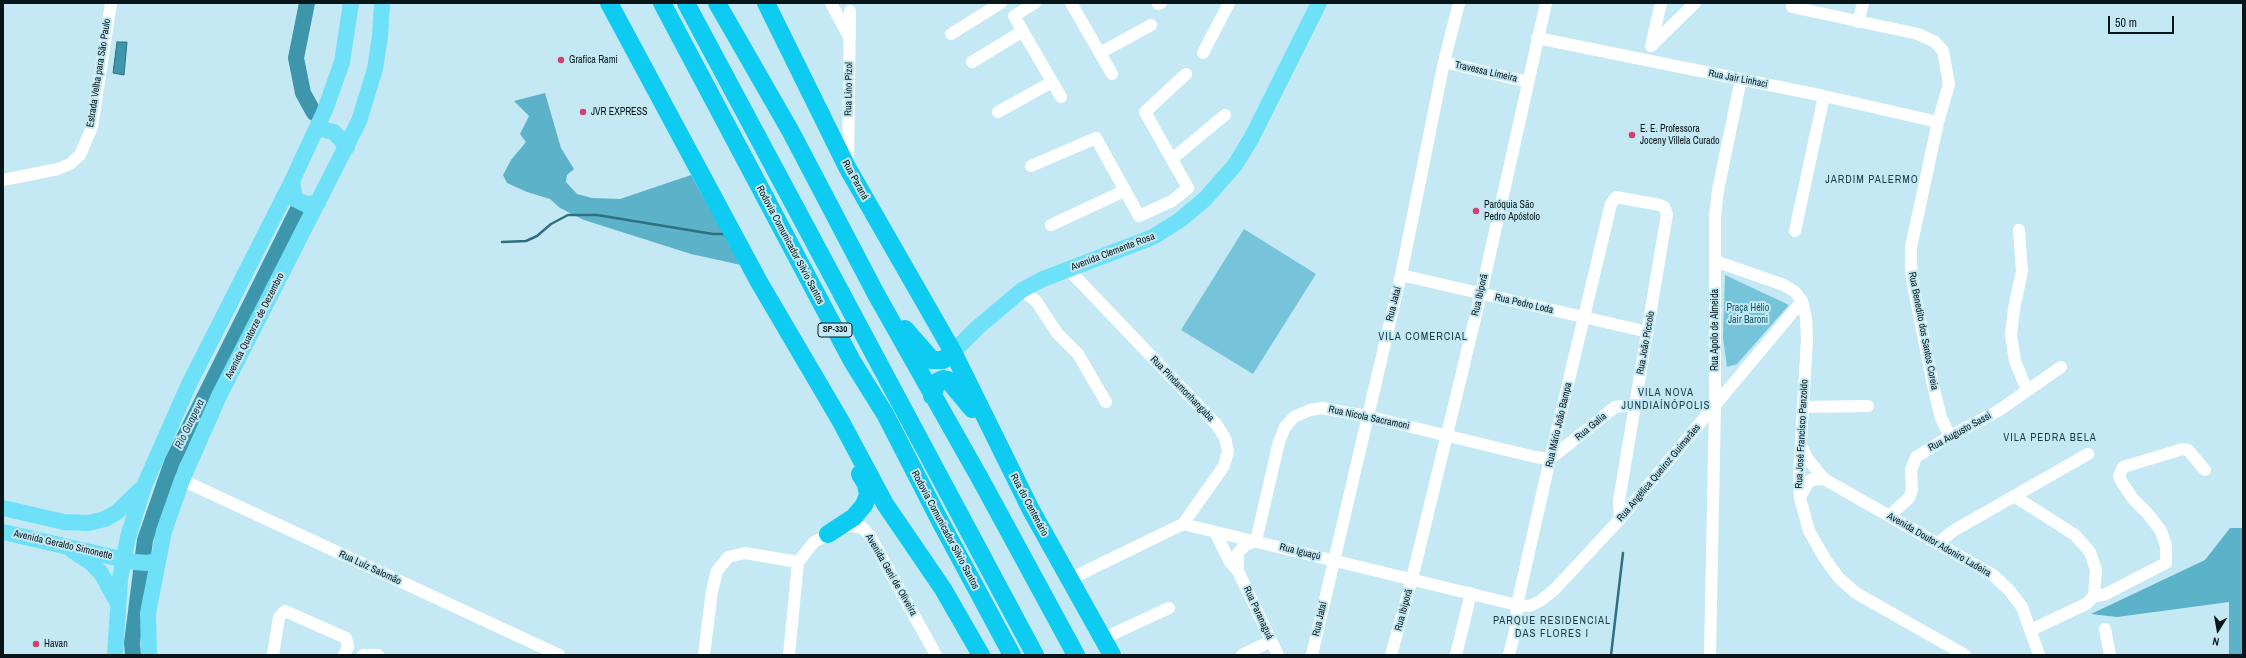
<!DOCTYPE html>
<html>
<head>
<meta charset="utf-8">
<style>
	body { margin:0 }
	#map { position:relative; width:2246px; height:658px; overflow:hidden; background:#c4e9f4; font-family:"Archivo Narrow",sans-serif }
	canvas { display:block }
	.frame { position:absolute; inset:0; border:4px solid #08161a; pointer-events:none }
	.north { position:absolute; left:2198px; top:610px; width:40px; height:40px; -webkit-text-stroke:3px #c4e9f4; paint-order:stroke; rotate:191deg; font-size:11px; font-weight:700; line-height:16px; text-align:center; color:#08161a }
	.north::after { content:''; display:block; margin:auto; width:14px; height:18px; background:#08161a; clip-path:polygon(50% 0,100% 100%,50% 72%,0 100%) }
	.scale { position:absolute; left:2108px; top:16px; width:66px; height:18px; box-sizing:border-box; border:2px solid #08161a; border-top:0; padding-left:5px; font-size:12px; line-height:14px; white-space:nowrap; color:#08161a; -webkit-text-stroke:3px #c4e9f4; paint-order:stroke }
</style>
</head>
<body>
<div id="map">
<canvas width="2246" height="658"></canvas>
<div class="frame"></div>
<div class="north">N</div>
<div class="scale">50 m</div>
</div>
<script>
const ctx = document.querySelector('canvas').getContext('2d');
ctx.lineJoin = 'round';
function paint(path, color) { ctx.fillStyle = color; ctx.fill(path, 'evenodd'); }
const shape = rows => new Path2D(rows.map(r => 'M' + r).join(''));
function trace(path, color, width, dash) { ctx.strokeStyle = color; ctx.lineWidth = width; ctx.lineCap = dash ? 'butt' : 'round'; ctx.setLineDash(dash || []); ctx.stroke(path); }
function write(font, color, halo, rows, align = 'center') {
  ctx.font = font + ' "Archivo Narrow",sans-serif'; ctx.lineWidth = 4; ctx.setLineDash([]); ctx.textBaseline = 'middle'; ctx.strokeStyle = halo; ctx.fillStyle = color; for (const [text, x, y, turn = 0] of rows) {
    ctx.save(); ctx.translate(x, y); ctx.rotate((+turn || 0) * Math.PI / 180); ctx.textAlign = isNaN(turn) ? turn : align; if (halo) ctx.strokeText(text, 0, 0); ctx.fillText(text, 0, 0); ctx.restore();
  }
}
const green = shape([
	[1244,229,1316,274,1253,374,1181,330],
	[1725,275,1789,305,1737,364,1727,367,1723,338]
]);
const forest = shape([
	[545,93,561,148,574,169,567,175,566,182,577,194,592,198,620,199,691,175,741,265,691,254,584,220,560,208,550,199,527,192,507,183,503,175,511,160,526,142,520,134,529,116,514,101],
	[2230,528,2243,528,2243,655,2229,655,2229,602,2117,617,2091,614,2205,560]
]);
const water = shape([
	[117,42,127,42,124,75,113,73,117,42]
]);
const stream = shape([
	[287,230,296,231],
	[502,242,526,241,537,236,551,224,568,215,597,215,713,234,726,234],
	[1611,655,1623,553]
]);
const river = shape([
	[307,3,296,58,303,93,314,113],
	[133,655,132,643,145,540,172,462,298,209]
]);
const minor = shape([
	[831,3,848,35],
	[1035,3,1014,16,1061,97],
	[1071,3,1112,74],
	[1158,4,1161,3],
	[1792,7,1918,34,1935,42,1943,51,1949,84,1938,122,1911,247,1911,264,1912,279,1933,385,1941,418,1950,436],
	[1858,22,1863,3],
	[951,34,1001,3],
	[1537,38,1824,96,1938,122],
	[1651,46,1695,3],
	[1651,46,1661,3],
	[1100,53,1151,25],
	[1203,53,1229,3],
	[972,62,1023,31],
	[1444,62,1528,82],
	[998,112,1052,82],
	[1172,159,1225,115],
	[848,164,850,11],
	[1031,166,1096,138,1139,216,1172,201,1188,188,1145,112,1186,74],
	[3,180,58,169,70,164,80,155,92,127,111,3],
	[1051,225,1124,191],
	[2019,230,2022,271,2014,309,2011,335,2015,361,2027,390],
	[1795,231,1824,96],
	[1715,261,1784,285,1795,292,1802,301,1806,318,1807,339,1799,474,1800,498,1809,531,1825,559,1839,578,1856,593,1965,655],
	[1068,269,1216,424,1225,438,1228,451,1224,466,1183,524],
	[1401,275,1648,332],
	[1022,290,1036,301,1057,333,1078,354,1106,402],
	[1803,407,1868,406],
	[1801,445,1807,458,1824,479,1993,575,2009,590,2022,607,2039,655],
	[182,480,559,655],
	[1801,495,1810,480,1824,479],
	[2014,496,2075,535,2090,552,2096,570,2094,596,2086,604,2031,630],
	[1889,516,1909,498,1912,490,1911,470,1916,457,1950,436,1998,411,2061,367],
	[1215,532,1230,562,1238,571,1278,655],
	[1938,543,1953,531,2088,454],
	[1238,571,1238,553,1245,545,1256,541,1279,442,1285,427,1294,417,1310,410,1322,408,1366,416,1535,457,1550,459,1615,407,1635,405],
	[1070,579,1183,524,1517,605,1530,606,1540,601,1555,589,1620,519,1802,301],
	[2094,596,2104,595,2166,563,2166,546,2161,531,2148,514,2133,499,2121,481,2119,476,2123,467,2183,449,2188,450,2205,470],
	[2105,629,2110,655],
	[1102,639,1169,608],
	[273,655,279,617,285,611,346,638,348,647,344,655],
	[363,655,378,655],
	[704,655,712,591,717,571,728,557,745,553,798,562],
	[789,655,798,562,814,542,843,527,853,526,863,528,870,536,936,655],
	[1242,655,1271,641],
	[1312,655,1401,275,1444,62,1459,3],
	[1391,655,1412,579,1481,294,1546,3],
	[1456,655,1471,593],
	[1509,655,1516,627,1517,605,1550,459,1611,204,1616,197,1660,205,1664,207,1667,214,1619,501,1620,519],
	[1710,655,1715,405,1715,216,1718,190,1741,79]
]);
const major = shape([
	[317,128,334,132,347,147],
	[292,181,295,199,305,204,318,203],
	[953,352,977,328,1022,290,1043,279,1153,237,1180,220,1205,199,1235,165,1252,137,1319,3],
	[3,508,64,522,88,523,105,519,117,512,141,489],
	[3,532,134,562,148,563,157,560],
	[73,551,90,562,101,573,117,602],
	[115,655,120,579,128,537,144,486,189,384,292,181,325,110,342,62,351,3],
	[149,655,148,613,164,531,182,480,219,396,359,121,375,69,380,36,382,3]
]);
const highway = shape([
	[609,3,759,282,840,420,885,504,943,589,981,655],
	[662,3,852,361,885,414,941,523,1012,655],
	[686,3,1035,655],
	[717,3,791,132,876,294,982,482,1076,655],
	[766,3,847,167,953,352,1031,510,1112,655],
	[905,329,932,360,943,360,953,352],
	[932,396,938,381,943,379,948,380,972,409],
	[828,534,854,517,864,505,868,495,866,484,860,474]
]);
const markers = [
	[561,60,4,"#ce4170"],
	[583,112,4,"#ce4170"],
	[1632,135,4,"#ce4170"],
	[1476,211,4,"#ce4170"],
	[36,644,4,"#ce4170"]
];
const shields = [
	[835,330,34]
];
const shieldNames = [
	["SP-330",835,330]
];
const poiNames = [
	["Grafica Rami",569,60],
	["JVR EXPRESS",591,112],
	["E. E. Professora",1640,129],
	["Joceny Villela Curado",1640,141],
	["Paróquia São",1484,205],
	["Pedro Apóstolo",1484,217],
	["Havan",44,644]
];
const streetNames = [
	["Travessa Limeira",1486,72,13],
	["Estrada Velha para São Paulo",99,73,-81],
	["Rua Jair Linhaci",1738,79,11],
	["Rua Lino Pizol",849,89,-89],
	["Rua Paraná",855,180,61],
	["Rodovia Comunicador Silvio Santos",790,245,62],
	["Avenida Clemente Rosa",1113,252,-21],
	["Rua Ibiporã",1480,295,-77],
	["Rua Jataí",1394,304,-76],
	["Rua Pedro Loda",1524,304,13],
	["Avenida Quatorze de Dezembro",255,326,-63],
	["Rua Apolo de Almeida",1715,330,-90],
	["Rua Benedito dos Santos Coreia",1923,331,79],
	["Rua João Piccolo",1646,343,-80],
	["Rua Pindamonhangaba",1182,389,46],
	["Rua Nicola Sacramoni",1369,418,12],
	["Rua Mário João Bampa",1559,425,-77],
	["Rua Galia",1591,427,-40],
	["Rua Augusto Sassi",1960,432,-29],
	["Rua José Francisco Panzoldo",1802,434,-87],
	["Rua Angélica Queiroz Guimarães",1659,473,-50],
	["Rua do Centenário",1029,505,62],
	["Rodovia Comunicador Silvio Santos",945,530,62],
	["Avenida Geraldo Simonette",63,545,13],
	["Avenida Doutor Adoniro Ladeira",1939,545,30],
	["Rua Iguaçú",1300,552,14],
	["Rua Luíz Salomão",370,568,25],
	["Avenida Geni de Oliveira",891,575,60],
	["Rua Ibiporã",1404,610,-75],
	["Rua Paranaguá",1258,613,65],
	["Rua Jataí",1320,619,-77]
];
const parkNames = [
	["Praça Hélio",1748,308],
	["Jair Baroni",1748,320]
];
const neighbourhoodNames = [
	["JARDIM PALERMO",1872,180],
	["VILA COMERCIAL",1423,337],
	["VILA NOVA",1666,393],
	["JUNDIAÍNÓPOLIS",1666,406],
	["VILA PEDRA BELA",2050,438],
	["PARQUE RESIDENCIAL",1552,621],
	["DAS FLORES I",1552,634]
];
const waterNames = [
	["Rio Guapeva",190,424,-64]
];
paint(green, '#75c4da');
paint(forest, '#5cb2c9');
paint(water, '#3e96ac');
trace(water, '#2e7080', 1);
trace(stream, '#2e7080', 2.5);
trace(river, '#3e96ac', 16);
trace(minor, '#fff', 12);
trace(major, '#6ee0f7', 16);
trace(highway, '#0dcbf1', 18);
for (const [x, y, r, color] of markers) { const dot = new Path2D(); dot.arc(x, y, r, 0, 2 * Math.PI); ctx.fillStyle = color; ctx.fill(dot); trace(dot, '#c4e9f4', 1.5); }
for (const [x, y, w] of shields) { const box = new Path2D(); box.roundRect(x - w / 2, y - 7, w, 14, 3); ctx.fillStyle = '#c4e9f4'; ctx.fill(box); trace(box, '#08161a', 1); }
write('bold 9px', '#08161a', null, shieldNames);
write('10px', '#08161a', '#c4e9f4', poiNames, 'left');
write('10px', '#08161a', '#c4e9f4', streetNames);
write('10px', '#105969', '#c4e9f4', parkNames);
ctx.letterSpacing = '1px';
write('11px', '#1d3d46', '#c4e9f4', neighbourhoodNames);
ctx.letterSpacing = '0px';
write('italic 11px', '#1d444f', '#c4e9f4', waterNames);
</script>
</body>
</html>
